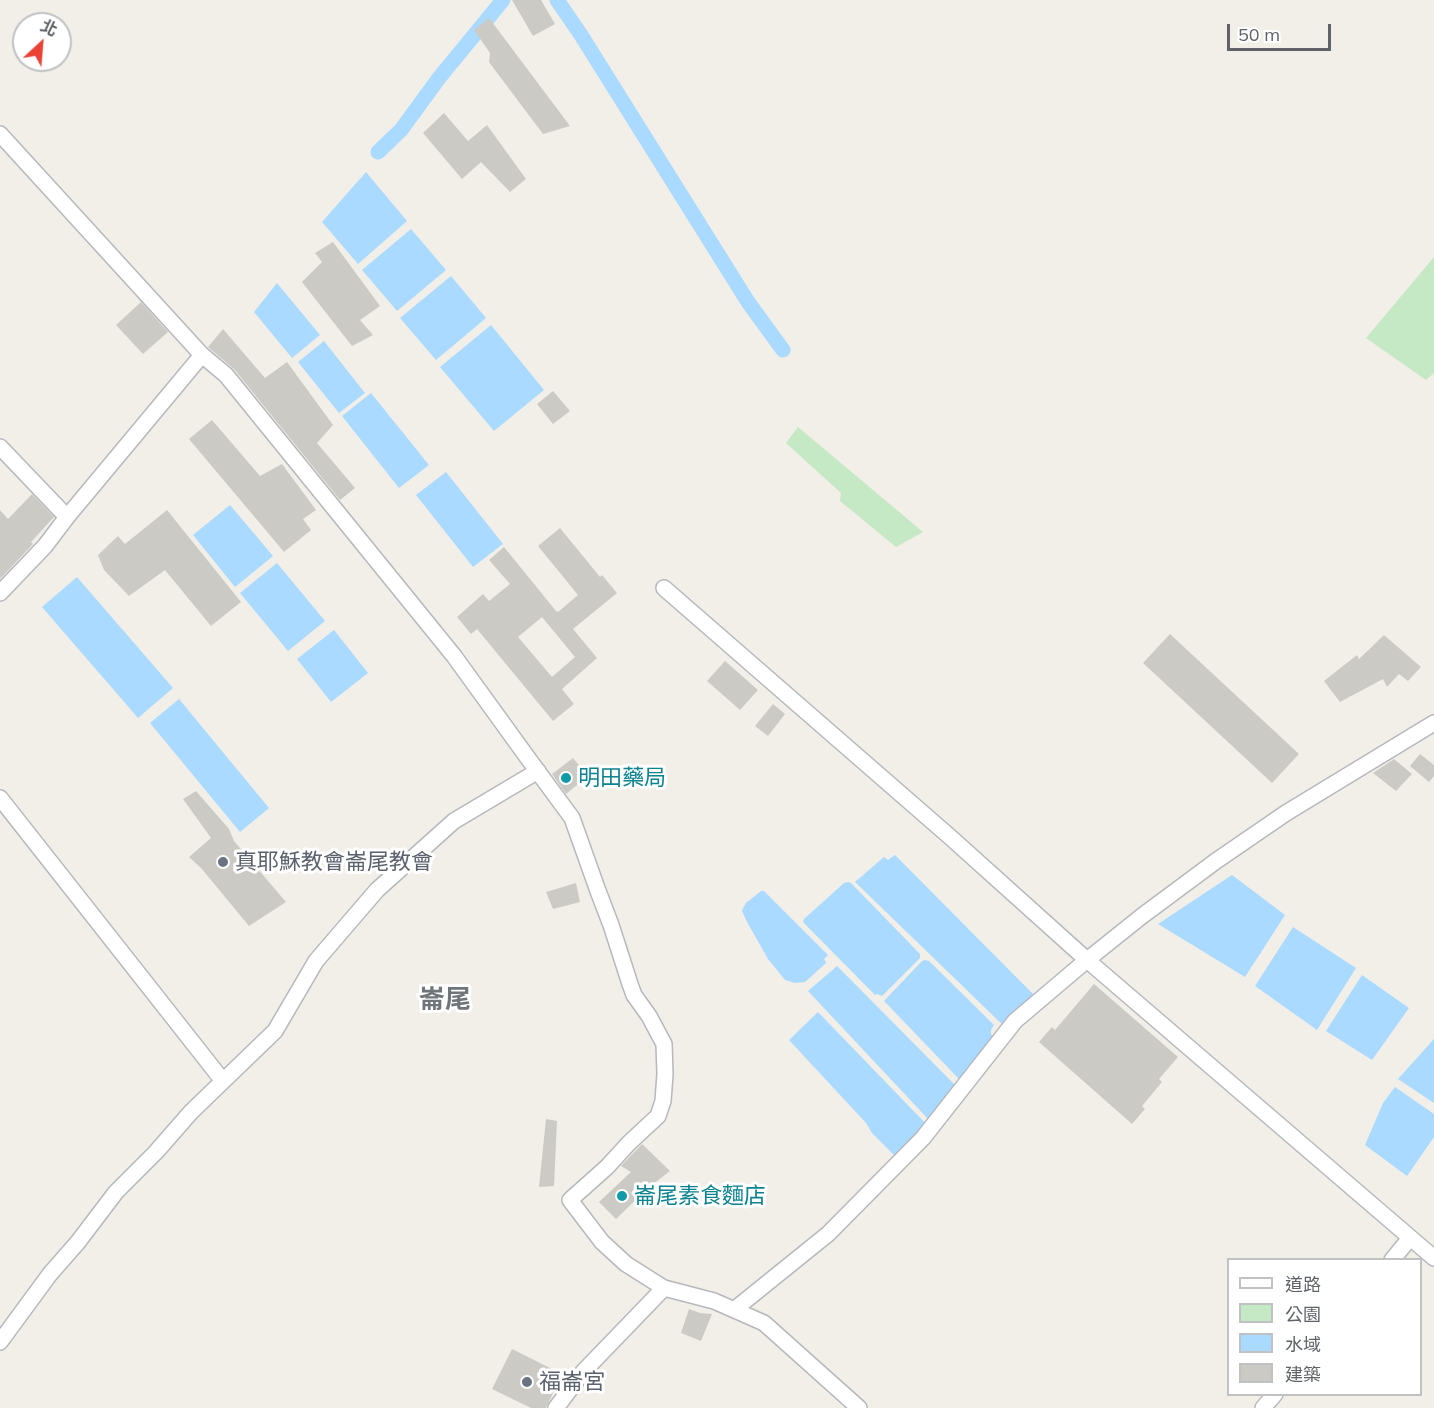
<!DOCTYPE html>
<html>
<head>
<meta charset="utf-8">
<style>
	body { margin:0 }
	#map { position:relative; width:1434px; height:1408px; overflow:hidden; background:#f1efe8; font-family:Mulish,"Noto Sans TC",sans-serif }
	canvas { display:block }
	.legend { position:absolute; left:1227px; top:1258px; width:195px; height:138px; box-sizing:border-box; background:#fff; border:2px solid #bfc1c3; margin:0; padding:8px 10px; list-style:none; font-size:18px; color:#5f6368 }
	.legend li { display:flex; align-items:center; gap:12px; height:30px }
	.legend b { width:30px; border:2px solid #bfc1c3 }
	.north { position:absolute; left:12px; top:12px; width:60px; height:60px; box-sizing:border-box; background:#fff; border:2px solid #bfc1c3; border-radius:50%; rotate:26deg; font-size:16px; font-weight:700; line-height:24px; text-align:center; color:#5f6368 }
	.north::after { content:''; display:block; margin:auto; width:21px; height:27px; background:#ea4335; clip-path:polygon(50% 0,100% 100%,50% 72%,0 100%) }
	.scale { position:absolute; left:1227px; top:24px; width:104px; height:27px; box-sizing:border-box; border:3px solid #5f6368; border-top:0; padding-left:8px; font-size:18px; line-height:21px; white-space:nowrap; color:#5f6368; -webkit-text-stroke:4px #fff; paint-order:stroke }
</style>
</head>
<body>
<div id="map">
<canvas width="1434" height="1408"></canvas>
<ul class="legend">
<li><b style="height:8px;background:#fff"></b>道路</li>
<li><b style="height:16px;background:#c5e8c5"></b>公園</li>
<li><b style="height:16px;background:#aadaff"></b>水域</li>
<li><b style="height:16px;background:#cccac5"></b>建築</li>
</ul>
<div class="north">北</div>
<div class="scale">50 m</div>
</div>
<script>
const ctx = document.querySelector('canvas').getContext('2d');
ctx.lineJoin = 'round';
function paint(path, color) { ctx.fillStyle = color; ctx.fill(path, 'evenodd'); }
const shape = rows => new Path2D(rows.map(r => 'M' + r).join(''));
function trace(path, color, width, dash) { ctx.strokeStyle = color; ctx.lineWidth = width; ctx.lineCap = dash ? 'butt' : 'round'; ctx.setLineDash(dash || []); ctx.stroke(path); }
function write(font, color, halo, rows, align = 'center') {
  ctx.font = font + ' Mulish,"Noto Sans TC",sans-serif'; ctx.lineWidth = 6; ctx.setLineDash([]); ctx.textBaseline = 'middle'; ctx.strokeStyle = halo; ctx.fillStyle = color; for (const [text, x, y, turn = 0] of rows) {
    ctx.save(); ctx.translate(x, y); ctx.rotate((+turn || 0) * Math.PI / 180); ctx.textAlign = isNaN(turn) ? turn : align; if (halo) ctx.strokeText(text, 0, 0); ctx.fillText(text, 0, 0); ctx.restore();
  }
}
const green = shape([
	[1434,257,1434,373,1426,380,1366,338],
	[798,427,923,532,896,547,840,501,841,493,786,443]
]);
const water = shape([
	[366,172,407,221,358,264,322,222],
	[411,229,446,270,397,311,362,270],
	[451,276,486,318,436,360,400,318],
	[277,283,320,335,292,358,254,312],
	[491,325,544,390,494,431,440,367],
	[324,341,365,393,339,413,298,362],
	[371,393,429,465,399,488,342,416],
	[446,472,503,544,473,567,416,495],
	[230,505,273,556,235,587,193,535],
	[277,563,325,621,288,651,240,593],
	[77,577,173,688,138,718,42,607],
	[334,630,368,673,331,702,297,659],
	[179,699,269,808,240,832,150,723],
	[895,855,1034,995,1035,999,1008,1030,855,882,884,857,888,860],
	[1232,875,1285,915,1245,977,1158,924],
	[848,882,851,883,920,954,920,958,882,996,877,994,875,995,803,922,804,919,844,883],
	[761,891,764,891,828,955,824,959,826,963,805,982,795,983,785,980,768,959,747,922,742,911,743,908,746,903],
	[1293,927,1356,968,1317,1030,1255,986],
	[925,960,929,961,994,1025,991,1030,991,1034,994,1038,962,1080,959,1079,884,1001,922,961],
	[837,966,958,1088,929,1120,808,991],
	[1362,975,1409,1008,1372,1060,1326,1031],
	[818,1012,929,1127,895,1156,872,1133,866,1123,789,1040],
	[1434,1039,1434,1103,1398,1079],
	[1395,1087,1434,1114,1434,1137,1407,1176,1365,1145,1383,1103]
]);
const canal = shape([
	[557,0,581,35,748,302,783,350],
	[378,152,401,130,439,78,503,0]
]);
const building = shape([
	[512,0,541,0,555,24,533,36],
	[489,18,570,126,543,134,489,62,490,53,474,30],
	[444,113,468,141,487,125,526,179,510,192,481,162,462,179,423,133],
	[333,242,380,306,360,320,373,335,352,346,302,282,322,262,315,253],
	[141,302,168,332,143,354,116,325],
	[223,329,265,378,287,362,333,425,317,443,355,488,340,500,234,369,208,347],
	[553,391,570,411,553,424,537,404],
	[212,420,260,476,282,464,316,510,303,519,311,530,284,552,189,439],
	[32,494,54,517,31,542,33,544,0,579,0,510,8,519],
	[167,510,241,602,211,626,165,570,129,596,104,570,98,555,118,536,125,544],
	[560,528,600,577,602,575,617,593,573,629,597,658,562,689,574,704,553,721,477,629,471,634,457,617,483,594,489,601,510,584,489,560,504,547,556,611,558,612,578,595,538,546],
	[542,617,575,657,552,677,518,637],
	[1170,634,1299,754,1272,783,1143,663],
	[1384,635,1421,667,1408,681,1399,674,1387,687,1383,679,1340,702,1324,681,1357,655,1359,659],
	[725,661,758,690,740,710,707,681],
	[773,704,785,714,768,736,755,726],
	[1420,754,1434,765,1434,776,1429,782,1410,766],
	[573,758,588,776,566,794,552,774],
	[1394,759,1412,774,1396,791,1373,773],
	[196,791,229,829,234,841,286,902,249,926,201,868,189,857,211,838,183,799],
	[576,883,580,902,553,909,546,892],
	[1094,984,1178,1057,1159,1079,1162,1082,1142,1106,1145,1109,1132,1124,1039,1042,1052,1027,1055,1030],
	[546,1119,557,1121,554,1186,539,1187],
	[642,1144,670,1171,648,1188,616,1219,599,1202,631,1172,621,1166],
	[689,1309,700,1313,712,1314,701,1341,681,1333],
	[512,1349,562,1374,546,1408,531,1408,492,1389]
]);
const minor = shape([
	[0,134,202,355,226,375,454,656,530,761,572,818,598,891,611,925,630,984,634,995,649,1016,664,1044,665,1074,663,1101,658,1116,629,1143,607,1167,570,1200,602,1242,626,1264,664,1288,714,1301,764,1323,859,1408],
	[0,447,67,517],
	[664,588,949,836,1087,960,1434,1258],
	[0,593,45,546,67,517,202,355],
	[0,798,223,1081],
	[1392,1260,1410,1238],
	[735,1309,828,1234,923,1138,1015,1021,1087,960,1142,916,1216,861,1286,813,1434,723],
	[0,1342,50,1274,78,1242,116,1192,156,1152,191,1112,275,1031,316,961,377,890,454,821,538,771],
	[556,1408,583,1372,664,1288],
	[1263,1408,1275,1394]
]);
const markers = [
	[566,778,6,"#0f9aa8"],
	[223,862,6,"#6b7280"],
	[622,1196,6,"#0f9aa8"],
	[527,1382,6,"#6b7280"]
];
const cultureNames = [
	["明田藥局",578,778],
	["崙尾素食麵店",634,1196]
];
const worshipNames = [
	["真耶穌教會崙尾教會",235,862],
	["福崙宮",539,1382]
];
const quarterNames = [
	["崙尾",445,1000]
];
paint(green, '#c5e8c5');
paint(water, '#aadaff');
trace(canal, '#aadaff', 15);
paint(building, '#cccac5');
trace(minor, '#b5b8bc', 18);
trace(minor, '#fff', 15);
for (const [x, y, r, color] of markers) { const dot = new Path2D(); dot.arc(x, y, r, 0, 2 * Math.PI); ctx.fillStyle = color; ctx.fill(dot); trace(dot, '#fff', 2); }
write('22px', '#0d838f', '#fff', cultureNames, 'left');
write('22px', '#5b616d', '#fff', worshipNames, 'left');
write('bold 26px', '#70757a', '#fff', quarterNames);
</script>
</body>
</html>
